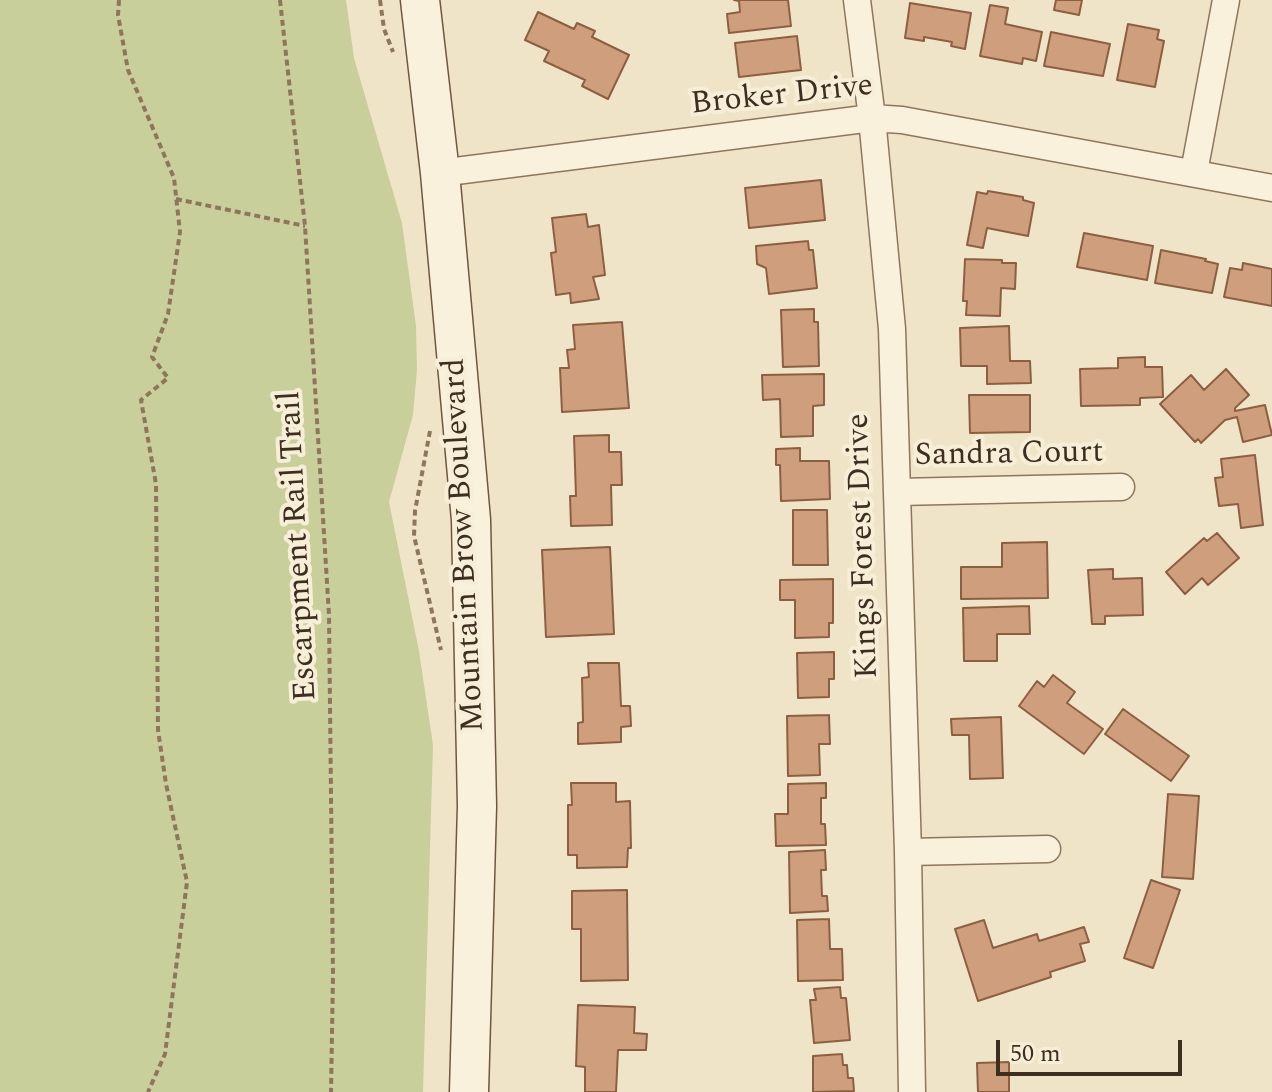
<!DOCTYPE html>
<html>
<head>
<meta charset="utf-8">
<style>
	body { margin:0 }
	#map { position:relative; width:1272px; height:1092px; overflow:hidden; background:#f0e4c8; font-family:Spectral,serif }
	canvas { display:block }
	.scale { position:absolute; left:996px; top:1040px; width:186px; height:36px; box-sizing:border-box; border:4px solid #3d2e20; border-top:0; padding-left:10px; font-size:24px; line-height:28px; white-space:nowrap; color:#3d2e20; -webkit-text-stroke:6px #f7eed8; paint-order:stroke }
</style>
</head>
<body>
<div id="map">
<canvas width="1272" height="1092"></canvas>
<div class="scale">50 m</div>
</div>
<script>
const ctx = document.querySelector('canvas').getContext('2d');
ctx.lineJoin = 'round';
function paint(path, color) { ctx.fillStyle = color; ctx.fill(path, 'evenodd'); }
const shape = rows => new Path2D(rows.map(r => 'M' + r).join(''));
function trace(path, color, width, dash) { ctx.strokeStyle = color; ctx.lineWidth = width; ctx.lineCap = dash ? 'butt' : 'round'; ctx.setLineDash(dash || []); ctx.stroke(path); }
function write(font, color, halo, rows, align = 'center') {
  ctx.font = font + ' Spectral,serif'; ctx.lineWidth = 8; ctx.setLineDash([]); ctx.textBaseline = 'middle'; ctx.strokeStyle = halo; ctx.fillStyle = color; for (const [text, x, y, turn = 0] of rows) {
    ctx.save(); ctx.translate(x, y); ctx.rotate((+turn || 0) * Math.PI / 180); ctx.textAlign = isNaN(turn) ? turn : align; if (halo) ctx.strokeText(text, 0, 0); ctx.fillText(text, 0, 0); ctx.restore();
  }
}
const green = shape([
	[0,0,346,0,354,58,402,223,416,326,417,370,413,415,389,502,419,651,433,745,423,1092,0,1092]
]);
const building = shape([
	[734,0,788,0,791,26,729,33,727,14,740,12,739,1,734,0],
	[1056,0,1082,0,1079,15,1054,10,1056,0],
	[910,3,971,13,965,49,951,46,952,42,924,37,924,41,905,38,910,3],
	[990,5,1008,8,1005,24,1042,32,1036,61,1023,58,1022,64,980,56,990,5],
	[538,12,574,29,577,23,595,31,592,37,629,55,608,99,582,86,585,80,544,61,549,51,525,40,538,12],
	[1128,24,1159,30,1157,39,1164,41,1155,87,1117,80,1128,24],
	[1051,32,1110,44,1103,76,1044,66,1051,32],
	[797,36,801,70,739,77,735,43,797,36],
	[821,180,825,220,749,228,745,188,821,180],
	[988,191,1023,197,1023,200,1034,203,1028,236,987,228,983,248,967,245,977,192,987,194,988,191],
	[586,214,588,227,599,225,605,275,593,277,599,299,571,303,570,293,556,295,551,253,556,252,552,218,586,214],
	[1084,233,1153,246,1147,280,1077,267,1084,233],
	[808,241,809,250,813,250,817,288,769,294,766,268,757,264,756,246,808,241],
	[1161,250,1206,259,1205,261,1218,264,1212,293,1155,283,1161,250],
	[965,259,1002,260,1002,263,1016,263,1015,289,1001,288,1000,316,966,315,967,301,963,301,965,259],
	[1243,263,1272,269,1272,306,1224,297,1230,268,1242,270,1243,263],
	[814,309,814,322,818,322,819,366,783,367,781,310,814,309],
	[622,322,629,408,562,412,560,368,569,368,567,350,575,349,573,325,622,322],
	[1009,326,1010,361,1030,361,1031,383,987,384,987,366,961,366,960,328,1009,326],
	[1145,357,1145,367,1162,367,1163,397,1140,398,1140,405,1081,406,1080,369,1118,368,1118,358,1145,357],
	[1226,369,1249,395,1235,408,1235,411,1265,405,1272,435,1243,442,1237,417,1225,420,1201,443,1198,439,1195,442,1160,404,1191,375,1204,390,1226,369],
	[824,374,824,405,813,406,813,436,781,437,780,399,763,400,762,375,824,374],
	[969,395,1030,395,1030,432,970,433,969,395],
	[609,435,609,452,621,452,622,485,611,485,612,525,571,526,570,496,576,496,574,436,609,435],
	[800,448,800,461,829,461,830,499,781,501,780,465,776,465,776,449,800,448],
	[1255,455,1263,525,1241,528,1238,504,1219,506,1215,478,1223,477,1221,459,1255,455],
	[793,510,827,510,828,565,793,565,793,510],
	[1217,533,1239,558,1208,585,1202,578,1185,594,1166,572,1204,538,1207,541,1217,533],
	[1047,542,1048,598,961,599,961,567,1002,567,1002,543,1047,542],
	[610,547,614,634,546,637,542,550,610,547],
	[1113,569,1113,579,1142,578,1143,615,1105,616,1105,624,1092,624,1088,570,1113,569],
	[833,579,833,623,829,623,829,637,795,638,795,600,780,600,780,580,833,579],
	[1029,606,1030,634,997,634,997,661,964,661,963,608,1029,606],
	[834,652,834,679,829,679,829,697,798,698,797,653,834,652],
	[588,663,619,663,621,706,630,706,631,726,621,727,621,742,578,744,578,723,583,722,582,678,589,677,588,663],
	[1053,675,1075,692,1067,703,1103,729,1084,754,1019,706,1037,681,1044,687,1053,675],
	[1123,709,1189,756,1171,781,1105,734,1123,709],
	[829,715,830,744,819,744,820,775,788,776,787,716,829,715],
	[1001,717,1003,778,970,779,969,735,952,735,951,719,1001,717],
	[571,783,616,783,616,802,630,801,631,848,628,848,627,867,577,868,577,855,568,855,568,805,572,805,571,783],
	[826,783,826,798,821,798,821,824,825,824,826,845,776,846,775,814,788,814,788,784,826,783],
	[1168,794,1199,796,1193,879,1162,877,1168,794],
	[825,850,826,870,821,870,822,896,827,896,828,911,790,913,789,852,825,850],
	[1151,880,1180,890,1153,968,1124,958,1151,880],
	[627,890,628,980,581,981,581,929,572,929,572,891,627,890],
	[829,919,830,949,842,949,843,980,798,981,797,920,829,919],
	[984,920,993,948,1037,934,1039,941,1084,927,1089,942,1080,944,1085,961,1050,972,1051,977,978,1001,955,929,984,920],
	[840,987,841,998,846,998,850,1040,814,1043,810,1000,816,1000,814,989,840,987],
	[578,1005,635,1007,634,1033,647,1034,646,1050,618,1050,616,1092,585,1092,585,1067,576,1066,578,1005],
	[842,1054,843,1065,847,1065,848,1078,853,1078,854,1091,813,1092,813,1056,842,1054],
	[1009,1062,1009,1092,978,1092,977,1063,1009,1062]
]);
const path = shape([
	[119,0,118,15,128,70,174,178,180,232,168,314,152,357,168,378,141,400,156,484,158,730,166,784,187,882,165,1054,148,1092],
	[280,0,305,226,329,615,333,974,331,1092],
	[380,0,384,29,393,52],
	[176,199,305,226],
	[430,431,415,511,414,536,441,650]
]);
const minor = shape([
	[857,0,872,118,892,329,908,852,912,1092],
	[1194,172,1226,0],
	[440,173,872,118,902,120,1272,188],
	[898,492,1121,487],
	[908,852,1047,849]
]);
const secondary = shape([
	[420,0,440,173,471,520,477,806,469,1092]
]);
const streetNames = [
	["Broker Drive",782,97,-6],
	["Sandra Court",1009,456,-1],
	["Mountain Brow Boulevard",466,545,-93],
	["Escarpment Rail Trail",300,546,-93],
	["Kings Forest Drive",865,546,-92]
];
paint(green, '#c9cf9b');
paint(building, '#cf9f7d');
trace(building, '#8d5f41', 2);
trace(minor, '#8d765c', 29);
trace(secondary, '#6f573f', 41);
trace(path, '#8d765c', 4, [6, 4]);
trace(minor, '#faf1dc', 26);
trace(secondary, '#faf1dc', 38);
write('32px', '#3d2e20', '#f7eed8', streetNames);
</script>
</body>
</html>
